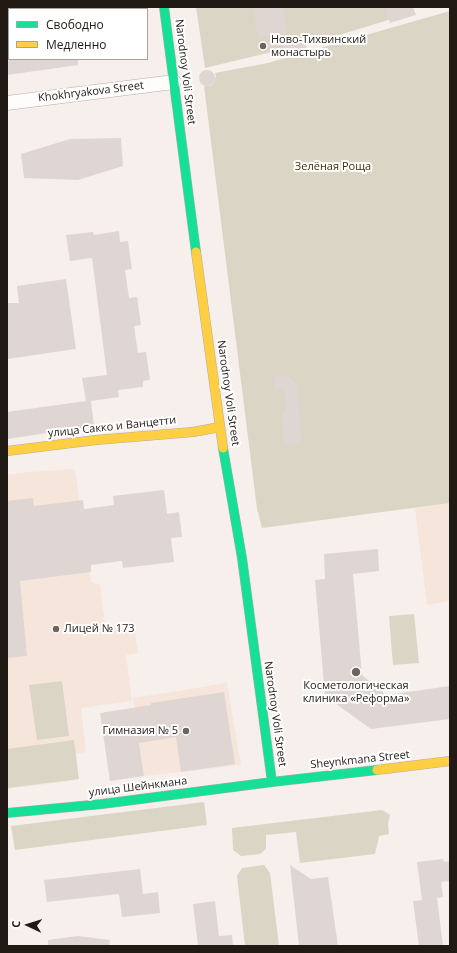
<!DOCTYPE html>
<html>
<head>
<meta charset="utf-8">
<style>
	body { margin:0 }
	#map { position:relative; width:457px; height:953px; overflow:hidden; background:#f7efeb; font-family:"Open Sans",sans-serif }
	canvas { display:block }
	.frame { position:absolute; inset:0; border:8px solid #211914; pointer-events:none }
	.legend { position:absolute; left:8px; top:8px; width:140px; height:52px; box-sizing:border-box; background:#fff; border:1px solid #a6a3a1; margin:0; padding:5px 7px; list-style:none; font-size:12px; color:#211914 }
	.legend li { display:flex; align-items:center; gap:8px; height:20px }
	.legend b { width:20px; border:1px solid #a6a3a1 }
	.north { position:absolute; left:8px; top:905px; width:40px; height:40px; -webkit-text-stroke:3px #fff; paint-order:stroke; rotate:274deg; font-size:11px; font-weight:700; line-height:16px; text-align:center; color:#211914 }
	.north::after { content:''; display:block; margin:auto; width:14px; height:18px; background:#211914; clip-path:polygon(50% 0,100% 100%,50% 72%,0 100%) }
</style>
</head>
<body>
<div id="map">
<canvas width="457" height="953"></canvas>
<div class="frame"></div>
<ul class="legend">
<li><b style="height:5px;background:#16e098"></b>Свободно</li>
<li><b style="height:5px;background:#ffcf43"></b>Медленно</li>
</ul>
<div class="north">С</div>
</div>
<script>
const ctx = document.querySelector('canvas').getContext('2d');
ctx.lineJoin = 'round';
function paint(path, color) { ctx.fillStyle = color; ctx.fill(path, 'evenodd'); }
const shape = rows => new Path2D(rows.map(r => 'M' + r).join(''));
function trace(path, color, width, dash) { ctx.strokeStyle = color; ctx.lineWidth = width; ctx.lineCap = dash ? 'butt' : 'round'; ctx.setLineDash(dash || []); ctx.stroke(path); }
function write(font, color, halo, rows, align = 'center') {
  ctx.font = font + ' "Open Sans",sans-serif'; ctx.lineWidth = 4; ctx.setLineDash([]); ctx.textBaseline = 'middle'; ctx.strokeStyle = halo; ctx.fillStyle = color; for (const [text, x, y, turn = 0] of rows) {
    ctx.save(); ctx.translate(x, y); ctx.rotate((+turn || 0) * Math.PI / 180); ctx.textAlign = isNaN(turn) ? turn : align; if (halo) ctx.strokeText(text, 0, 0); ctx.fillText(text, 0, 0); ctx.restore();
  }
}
const built = shape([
	[75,469,91,582,100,585,106,630,134,627,138,653,126,655,132,701,81,708,86,752,74,754,77,780,7,789,7,475,29,472],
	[450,503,450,601,427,605,415,508],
	[227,683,241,765,144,776,133,698]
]);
const green = shape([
	[196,7,406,7,408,14,326,39,205,68],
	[450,11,450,503,262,528,257,509,204,86,209,86,212,85,214,82,215,78,216,77,215,73,268,63],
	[414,614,419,663,393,665,389,616],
	[62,681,69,736,37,740,29,685],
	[74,740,79,779,7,788,7,749],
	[204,802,207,825,15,850,11,826],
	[382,810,390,815,388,824,389,834,379,836,375,854,300,863,296,832,266,835,266,849,260,854,241,856,233,850,232,828],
	[264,865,270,873,279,946,245,946,237,876,242,868]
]);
const building = shape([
	[253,7,283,7,287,33,258,37],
	[385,7,413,7,416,15,390,23],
	[304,38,307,49,287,55,283,43],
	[7,59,78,59,78,65,7,75],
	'199 78a8 8 0 1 1 16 0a8 8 0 1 1-16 0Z',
	[121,138,123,166,78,180,24,178,21,154,70,139],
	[119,231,120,242,128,241,132,269,125,270,129,298,137,297,141,325,134,326,138,353,146,352,150,380,143,381,143,387,118,390,119,397,91,401,94,426,7,439,7,412,86,401,82,378,107,375,92,258,70,261,66,235,93,232,94,235],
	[66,279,76,349,7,359,7,303,19,303,17,286],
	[287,375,297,385,299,406,301,444,284,445,282,411,286,411,284,389,275,390,274,377],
	[164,490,167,514,179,512,182,537,171,538,174,562,123,568,122,561,91,565,91,572,20,581,27,656,7,658,7,501,33,498,34,506,83,500,84,509,114,505,113,496],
	[378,549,379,571,353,574,362,675,386,695,450,686,450,719,371,729,325,696,315,580,325,579,324,554],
	[224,692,235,764,181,772,176,737,139,743,144,776,110,781,100,713,151,705,151,703],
	[443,859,444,862,450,861,450,881,441,882,443,897,437,898,443,946,419,946,413,901,422,900,417,862],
	[290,865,311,879,328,877,338,946,299,946],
	[140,869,143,894,158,892,160,913,122,917,119,894,47,902,44,880],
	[215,901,219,936,232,935,233,946,198,946,193,904],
	[78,936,110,940,109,946,48,946,48,940]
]);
const street = shape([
	[7,103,174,82]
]);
const fast = shape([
	[164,7,196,252],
	[223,448,242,558,272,782],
	[7,813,102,804,272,782,377,770]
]);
const slow = shape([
	[196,252,223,448],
	[7,451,96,440,193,432,220,427],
	[377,770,450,761]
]);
const markers = [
	[263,46,4,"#6c645f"],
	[56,629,4,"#6c645f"],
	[356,672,5,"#6c645f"],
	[186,731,4,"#6c645f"]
];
const poiNames = [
	["Ново-Тихвинский",271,40],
	["монастырь",271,53],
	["Лицей № 173",64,629],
	["Косметологическая",356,686,"center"],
	["клиника «Реформа»",356,699,"center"],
	["Гимназия № 5",178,731,"right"]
];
const streetNames = [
	["Narodnoy Voli Street",185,72,83],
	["Khokhryakova Street",91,92,-7],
	["Narodnoy Voli Street",228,393,82],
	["улица Сакко и Ванцетти",112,427,-6],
	["Narodnoy Voli Street",275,714,82],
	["Sheynkmana Street",360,760,-6],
	["улица Шейнкмана",138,787,-7]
];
const parkNames = [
	["Зелёная Роща",333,167]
];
paint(built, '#f6e5db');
paint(green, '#dbd5c6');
paint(building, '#dfd6d3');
trace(street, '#b4aca8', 15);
trace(fast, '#b4aca8', 10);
trace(slow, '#b4aca8', 10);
trace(street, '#fefdfc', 14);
trace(fast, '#16e098', 9);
trace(slow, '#ffcf43', 9);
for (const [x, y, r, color] of markers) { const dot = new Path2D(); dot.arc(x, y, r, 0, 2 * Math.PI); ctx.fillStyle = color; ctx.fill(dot); trace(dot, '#fff', 1.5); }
write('11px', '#211914', '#fff', poiNames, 'left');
write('11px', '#211914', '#fff', streetNames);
write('11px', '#3b3103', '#fff', parkNames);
</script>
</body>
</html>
